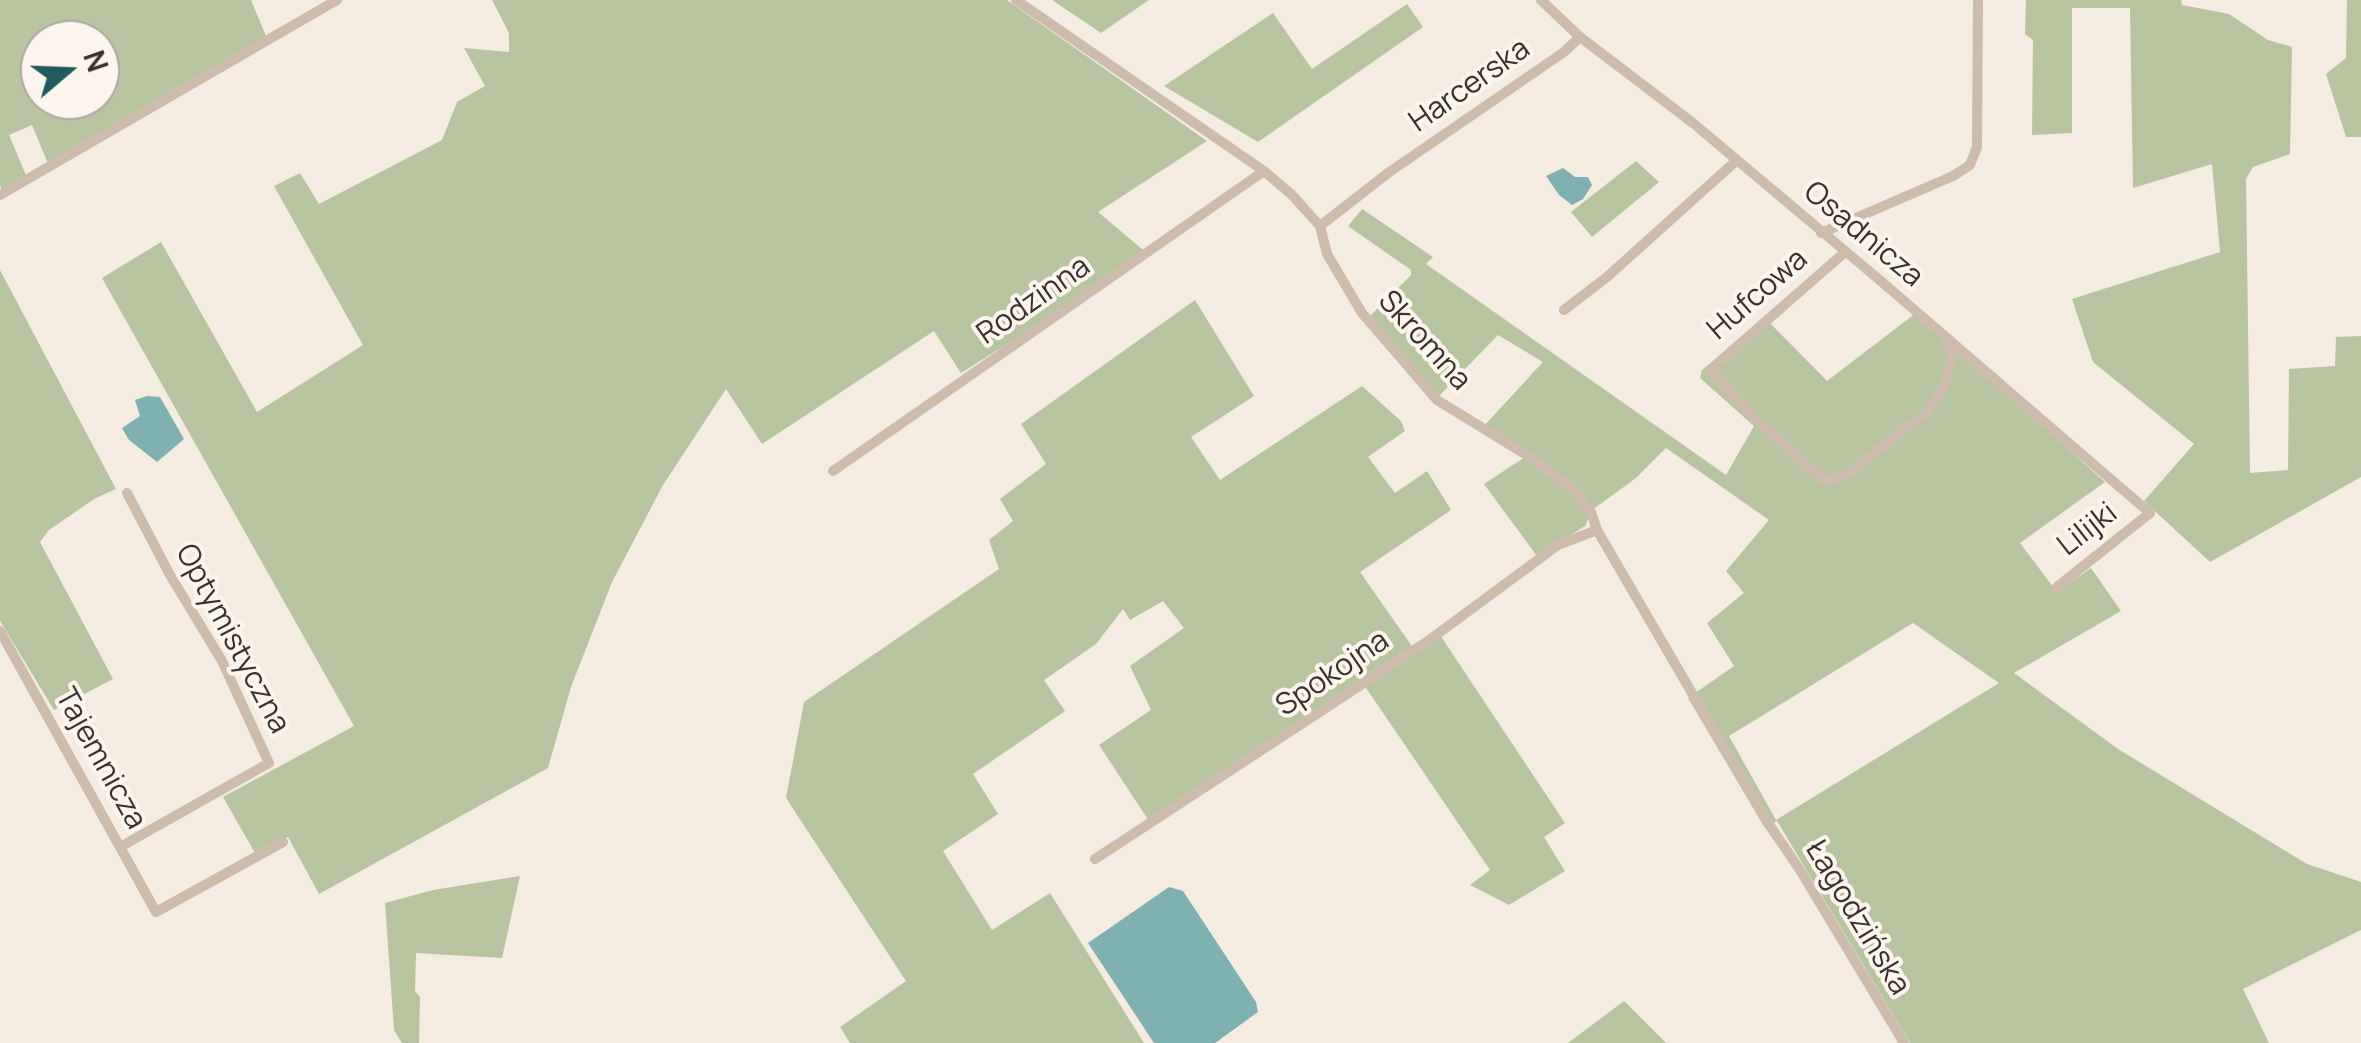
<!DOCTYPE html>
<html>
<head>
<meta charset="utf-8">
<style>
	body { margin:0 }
	#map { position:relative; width:2361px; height:1043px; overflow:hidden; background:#f4ebe1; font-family:Manrope,sans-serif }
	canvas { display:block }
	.north { position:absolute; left:20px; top:20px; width:100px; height:100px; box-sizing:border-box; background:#fbf5ee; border:2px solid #aea6a0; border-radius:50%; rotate:71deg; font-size:28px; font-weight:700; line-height:40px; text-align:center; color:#3b302b }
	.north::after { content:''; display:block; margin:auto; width:35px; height:45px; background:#1f5a5e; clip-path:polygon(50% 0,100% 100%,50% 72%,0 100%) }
</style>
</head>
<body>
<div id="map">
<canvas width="2361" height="1043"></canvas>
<div class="north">N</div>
</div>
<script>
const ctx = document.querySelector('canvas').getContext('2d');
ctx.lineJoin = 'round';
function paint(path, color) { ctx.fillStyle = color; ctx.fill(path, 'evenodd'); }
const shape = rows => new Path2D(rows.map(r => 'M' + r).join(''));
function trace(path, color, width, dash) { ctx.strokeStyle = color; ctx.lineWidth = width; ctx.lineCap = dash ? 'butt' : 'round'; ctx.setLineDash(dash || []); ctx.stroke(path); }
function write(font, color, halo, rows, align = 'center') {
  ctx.font = font + ' Manrope,sans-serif'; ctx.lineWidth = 8; ctx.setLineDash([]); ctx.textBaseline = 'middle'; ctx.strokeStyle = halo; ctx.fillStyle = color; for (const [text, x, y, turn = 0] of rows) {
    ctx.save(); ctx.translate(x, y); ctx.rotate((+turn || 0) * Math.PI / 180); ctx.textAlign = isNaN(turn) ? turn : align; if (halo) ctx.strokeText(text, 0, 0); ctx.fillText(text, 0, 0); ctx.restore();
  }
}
const green = shape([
	[0,0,251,0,268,41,49,166,32,125,9,135,28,180,3,193,0,185],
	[40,40,100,40,100,100,40,100],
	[492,0,1007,0,1207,141,1098,212,1149,255,961,373,934,331,762,444,726,389,663,485,612,582,571,687,548,768,319,894,288,837,255,853,223,797,354,726,102,278,161,242,257,412,363,345,274,186,300,173,319,204,442,140,457,102,485,86,464,48,509,52,509,33],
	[1052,0,1149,0,1101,33],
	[2026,0,2181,0,2182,5,2229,14,2268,40,2292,47,2290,154,2253,167,2246,179,2250,473,2288,470,2289,369,2335,366,2336,337,2361,336,2361,477,2210,562,2144,501,2194,444,2093,362,2072,299,2220,252,2212,164,2133,188,2130,8,2072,8,2072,133,2032,135,2033,40,2025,34],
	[2347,0,2361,0,2361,137,2346,137,2326,74,2346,58],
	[1407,4,1423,27,1258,142,1164,86,1273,13,1312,69],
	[1636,161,1659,182,1592,237,1571,212],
	[1362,209,1433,257,1426,264,1726,475,1754,426,1700,378,1702,370,1766,319,1827,381,1916,313,2105,482,2020,543,2057,592,2091,568,2121,611,2014,673,2118,749,2307,864,2361,882,2361,930,2243,989,2269,1043,1910,1043,1777,821,1765,828,1688,698,1734,666,1707,623,1744,593,1726,571,1769,520,1666,448,1636,478,1592,510,1585,526,1537,556,1484,484,1525,457,1482,428,1543,362,1498,335,1436,399,1367,319,1411,275,1411,270,1348,226],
	[1913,623,1999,683,1776,820,1729,736],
	[0,270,116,489,94,499,49,530,40,542,113,679,54,710,0,621],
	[1195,300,1254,396,1191,437,1220,480,1362,386,1401,421,1405,431,1368,457,1395,493,1427,471,1451,510,1360,572,1416,652,1440,635,1565,823,1544,837,1565,871,1509,905,1470,885,1490,870,1362,682,1151,824,1099,745,1151,710,1130,666,1184,628,1163,601,1130,620,1123,609,1096,644,1044,680,1065,711,973,774,998,814,943,851,992,930,1050,893,1144,1043,850,1043,840,1027,906,981,786,798,804,702,999,569,989,540,1013,521,1000,499,1046,464,1021,424],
	[520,876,502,958,416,953,415,991,420,997,419,1043,402,1043,394,1030,385,903,433,890],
	[1624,1001,1666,1043,1568,1043]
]);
const water = shape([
	[1563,168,1575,177,1588,177,1592,185,1583,199,1572,205,1559,195,1546,176],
	[147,396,160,397,184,439,157,462,129,440,122,428,140,416,135,400],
	[1169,887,1183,891,1256,1002,1258,1012,1215,1043,1154,1043,1088,943]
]);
const street = shape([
	[1016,0,1264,171,1292,195,1320,226,1327,254,1362,313,1437,400,1525,454,1572,488,1591,512,1597,530,1766,820,1800,870,1904,1043],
	[1541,0,1580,37,1693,123,1882,282,2150,513,2057,587],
	[0,195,337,0],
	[1320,226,1388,173,1564,52,1580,37],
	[1821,233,1953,176,1970,165,1977,147,1978,0],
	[1844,253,1710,370,1757,421,1825,481,1846,475,1928,411,1942,391,1949,370,1952,356,1946,343],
	[1564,310,1607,277,1736,161],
	[833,471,1264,171],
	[0,631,156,912,283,842],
	[120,847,269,763,222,661,170,575,127,493],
	[1095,859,1428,641,1558,545,1597,530]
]);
const streetNames = [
	["Harcerska",1470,86,-35],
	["Osadnicza",1863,235,40],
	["Hufcowa",1758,295,-41],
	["Rodzinna",1034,301,-35],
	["Skromna",1424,341,48],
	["Lilijki",2088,530,-38],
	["Optymistyczna",232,639,62],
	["Spokojna",1333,674,-34],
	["Tajemnicza",100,759,61],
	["Łagodzińska",1857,918,59]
];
paint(green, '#b8c4a0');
paint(water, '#7fb0b2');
trace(street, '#cdbbac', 10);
write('30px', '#3b302b', '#fbf5ee', streetNames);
</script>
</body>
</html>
